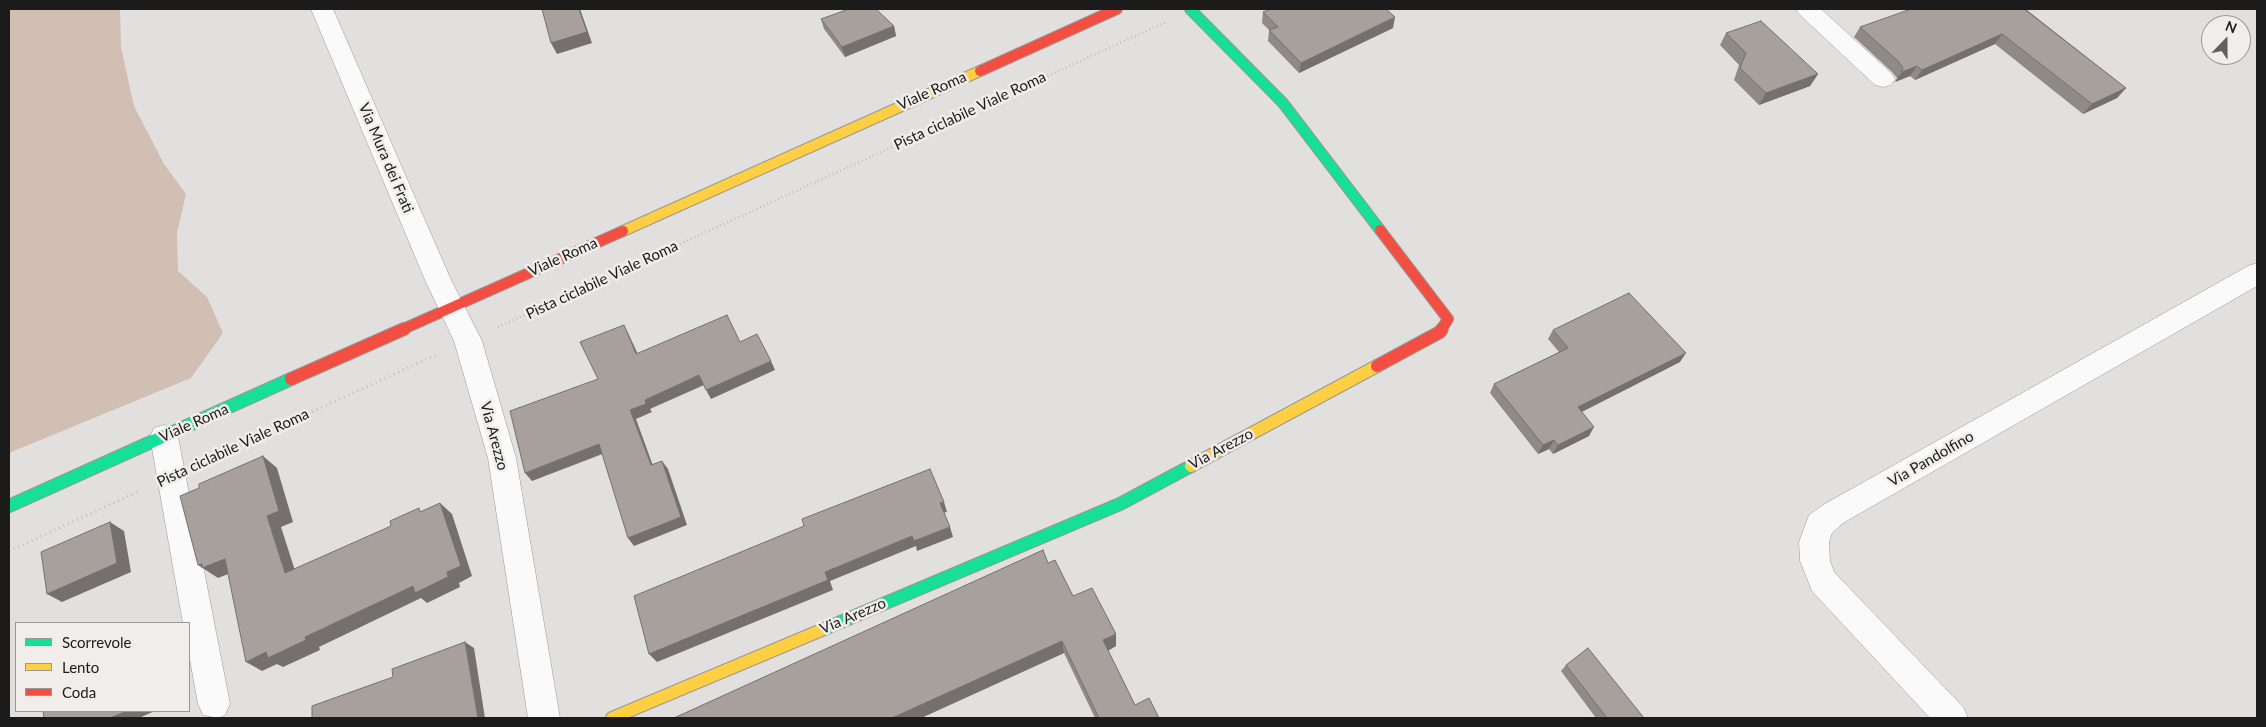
<!DOCTYPE html>
<html>
<head>
<meta charset="utf-8">
<style>
	body { margin:0 }
	#map { position:relative; width:2266px; height:727px; overflow:hidden; background:#e2e0df; font-family:Lato,sans-serif }
	canvas { display:block }
	.frame { position:absolute; inset:0; border:10px solid #1c1b1b; pointer-events:none }
	.legend { position:absolute; left:15px; top:622px; width:175px; height:90px; box-sizing:border-box; background:#f0edeb; border:1px solid #9b9998; margin:0; padding:6px 9px; list-style:none; font-size:15px; color:#1c1b1b }
	.legend li { display:flex; align-items:center; gap:10px; height:25px }
	.legend b { width:25px; border:1px solid #9b9998 }
	.north { position:absolute; left:2201px; top:15px; width:50px; height:50px; box-sizing:border-box; background:#f0edeb; border:1px solid #9b9998; border-radius:50%; rotate:22deg; font-size:14px; font-weight:700; line-height:20px; text-align:center; color:#1c1b1b }
	.north::after { content:''; display:block; margin:auto; width:18px; height:22px; background:#616060; clip-path:polygon(50% 0,100% 100%,50% 72%,0 100%) }
</style>
</head>
<body>
<div id="map">
<canvas width="2266" height="727"></canvas>
<div class="frame"></div>
<ul class="legend">
<li><b style="height:6px;background:#16e098"></b>Scorrevole</li>
<li><b style="height:6px;background:#ffcf43"></b>Lento</li>
<li><b style="height:6px;background:#f24e42"></b>Coda</li>
</ul>
<div class="north">N</div>
</div>
<script>
const ctx = document.querySelector('canvas').getContext('2d');
ctx.lineJoin = 'round';
function paint(path, color) { ctx.fillStyle = color; ctx.fill(path, 'evenodd'); }
const shape = rows => new Path2D(rows.map(r => 'M' + r).join(''));
function trace(path, color, width, dash) { ctx.strokeStyle = color; ctx.lineWidth = width; ctx.lineCap = dash ? 'butt' : 'round'; ctx.setLineDash(dash || []); ctx.stroke(path); }
function write(font, color, halo, rows, align = 'center') {
  ctx.font = font + ' Lato,sans-serif'; ctx.lineWidth = 5; ctx.setLineDash([]); ctx.textBaseline = 'middle'; ctx.strokeStyle = halo; ctx.fillStyle = color; for (const [text, x, y, turn = 0] of rows) {
    ctx.save(); ctx.translate(x, y); ctx.rotate((+turn || 0) * Math.PI / 180); ctx.textAlign = isNaN(turn) ? turn : align; if (halo) ctx.strokeText(text, 0, 0); ctx.fillText(text, 0, 0); ctx.restore();
  }
}
const forest = shape([
	[9,9,120,9,121,47,134,106,164,164,186,194,177,233,178,271,207,297,223,333,191,378,9,453]
]);
const pathFar1 = shape([
	[498,327,1166,22]
]);
const path = shape([
	[203,462,438,354],
	[9,551,140,491]
]);
const street = shape([
	[311,9,333,9,451,280,482,341,516,458,560,718,528,718,488,458,454,341,425,280,311,9],
	[1796,9,1821,9,1891,73,1895,79,1891,85,1883,87,1875,85,1799,14,1796,9],
	[2257,263,2257,286,1843,523,1832,533,1829,542,1830,561,1834,572,1963,707,1968,718,1930,718,1812,591,1800,561,1799,542,1809,515,1823,505,2248,266,2257,263],
	[164,425,174,428,178,437,230,704,225,715,218,718,203,715,198,704,189,654,189,623,183,623,150,437,154,428,164,425]
]);
const fastFar1 = shape([
	[1190,9,1283,103,1380,230]
]);
const fast = shape([
	[9,506,291,379],
	[824,629,1120,504,1191,466]
]);
const slowFar1 = shape([
	[623,231,980,71]
]);
const slow = shape([
	[1191,466,1377,366],
	[612,718,824,629]
]);
const jamFar1 = shape([
	[980,71,1117,9],
	[1380,230,1448,319,1441,330],
	[401,330,623,231]
]);
const jam = shape([
	[1377,366,1440,332,1442,329],
	[291,379,404,329]
]);
const wall = shape([
	[2028,9,2027,10,2126,88,2117,98,2083,114,1995,44,1915,80,1910,76,1895,82,1897,78,1892,72,1854,37,1860,27],
	[1263,12,1393,28,1299,73,1268,41,1269,30,1262,23],
	[821,19,894,26,896,36,845,57,824,29],
	[1726,33,1818,74,1810,86,1759,105,1734,80,1739,65,1720,45],
	[1553,330,1680,362,1582,412,1589,436,1553,454,1549,449,1538,454,1490,393,1494,384,1559,352,1548,339],
	[1048,563,1073,596,1116,646,1108,651,1135,705,1159,718,1095,718,1064,653,921,718,674,718],
	[1566,665,1644,718,1596,718,1561,671]
]);
const shadedWall = shape([
	[579,9,580,9,592,43,557,54,551,43],
	[1395,17,1393,28,1299,73,1301,63],
	[894,26,896,36,845,57,842,47],
	[2002,34,1995,44,1915,80,1922,70],
	[1917,66,1910,76,1895,82,1902,72],
	[1818,74,1810,86,1759,105,1766,93],
	[2126,88,2117,98,2083,114,2092,104],
	[624,325,629,335,642,363,636,354],
	[1686,353,1680,362,1573,416,1578,407],
	[771,361,775,370,711,399,706,390],
	[699,375,704,385,650,409,652,412,636,419,656,474,651,465,630,410,645,400],
	[1594,427,1589,436,1553,454,1558,445],
	[1554,440,1549,449,1538,454,1543,445],
	[599,444,605,453,532,481,525,473],
	[263,456,277,468,293,522,281,527,299,583,285,573,267,516],
	[662,461,668,469,687,525,634,546,628,538],
	[944,502,947,512,943,513,940,503],
	[440,503,452,514,472,576,459,583,460,587,427,603,421,598,319,647,320,650,283,667,277,664,262,671,246,662,266,652,305,637,413,586,447,572],
	[110,522,124,531,131,572,62,602,47,594],
	[950,527,953,537,917,551,916,546,830,581,833,590,657,662,649,654,825,572,912,536],
	[225,559,241,569,218,578,198,565],
	[1116,634,1116,646,1103,653,1103,640],
	[1062,641,1064,653,921,718,892,718],
	[465,642,474,648,485,718,478,718],
	[127,711,155,711,139,718,110,718]
]);
const building = shape([
	[542,9,579,9,587,32,551,43,542,9],
	[849,9,876,9,894,26,842,47,821,19,849,9],
	[1271,9,1386,9,1395,17,1301,63,1269,30,1278,27,1263,12,1271,9],
	[1911,9,2024,9,2126,88,2092,104,2002,34,1922,70,1917,66,1902,72,1903,68,1899,62,1860,27,1911,9],
	[1761,21,1818,74,1766,93,1740,68,1746,53,1726,33,1761,21],
	[1629,293,1686,353,1578,407,1594,427,1558,445,1554,440,1543,445,1494,384,1568,348,1553,330,1629,293],
	[727,315,740,342,757,334,771,361,706,390,699,375,645,400,646,404,630,410,651,465,662,461,681,517,628,538,599,444,525,473,510,411,598,379,580,342,624,325,636,354,727,315],
	[263,456,279,511,267,516,285,573,391,526,390,521,419,508,420,512,440,503,461,566,447,572,448,577,415,593,413,586,305,637,306,640,268,658,266,652,246,662,225,559,202,568,202,564,198,565,180,496,199,488,199,484,263,456],
	[930,469,944,502,940,503,950,527,914,541,912,536,825,572,828,580,649,654,634,596,804,526,802,519,930,469],
	[110,522,117,563,47,594,41,552,110,522],
	[1043,550,1048,563,1055,560,1073,596,1092,588,1116,634,1103,640,1135,705,1149,698,1159,718,1099,718,1062,641,892,718,674,718,1043,550],
	[465,642,478,718,312,718,312,706,393,677,392,669,465,642],
	[1588,648,1644,718,1607,718,1566,665,1588,648],
	[43,711,127,711,110,718,44,718,43,711]
]);
const streetNames = [
	["Viale Roma",932,91,-24],
	["Pista ciclabile Viale Roma",970,111,-25],
	["Via Mura dei Frati",386,158,67],
	["Viale Roma",563,257,-24],
	["Pista ciclabile Viale Roma",602,280,-25],
	["Viale Roma",194,423,-24],
	["Via Arezzo",494,436,75],
	["Pista ciclabile Viale Roma",233,448,-25],
	["Via Arezzo",1221,449,-28],
	["Via Pandolfino",1931,459,-30],
	["Via Arezzo",853,616,-23]
];
paint(forest, '#d1bfb4');
trace(street, '#999796', 1);
trace(fastFar1, '#999796', 12);
trace(fast, '#999796', 14);
trace(slowFar1, '#999796', 12);
trace(slow, '#999796', 14);
trace(jamFar1, '#999796', 12);
trace(jam, '#999796', 14);
trace(pathFar1, '#bfbfbf', 2.5, [1, 3]);
trace(path, '#bfbfbf', 3, [1, 4]);
paint(street, '#fbfafa');
trace(fastFar1, '#16e098', 10);
trace(fast, '#16e098', 12);
trace(slowFar1, '#ffcf43', 10);
trace(slow, '#ffcf43', 12);
trace(jamFar1, '#f24e42', 10);
trace(jam, '#f24e42', 12);
paint(wall, '#908a86');
paint(shadedWall, '#75706d');
paint(building, '#a7a09c');
trace(building, '#75706d', 1);
write('15px', '#1c1b1b', '#f0edeb', streetNames);
</script>
</body>
</html>
